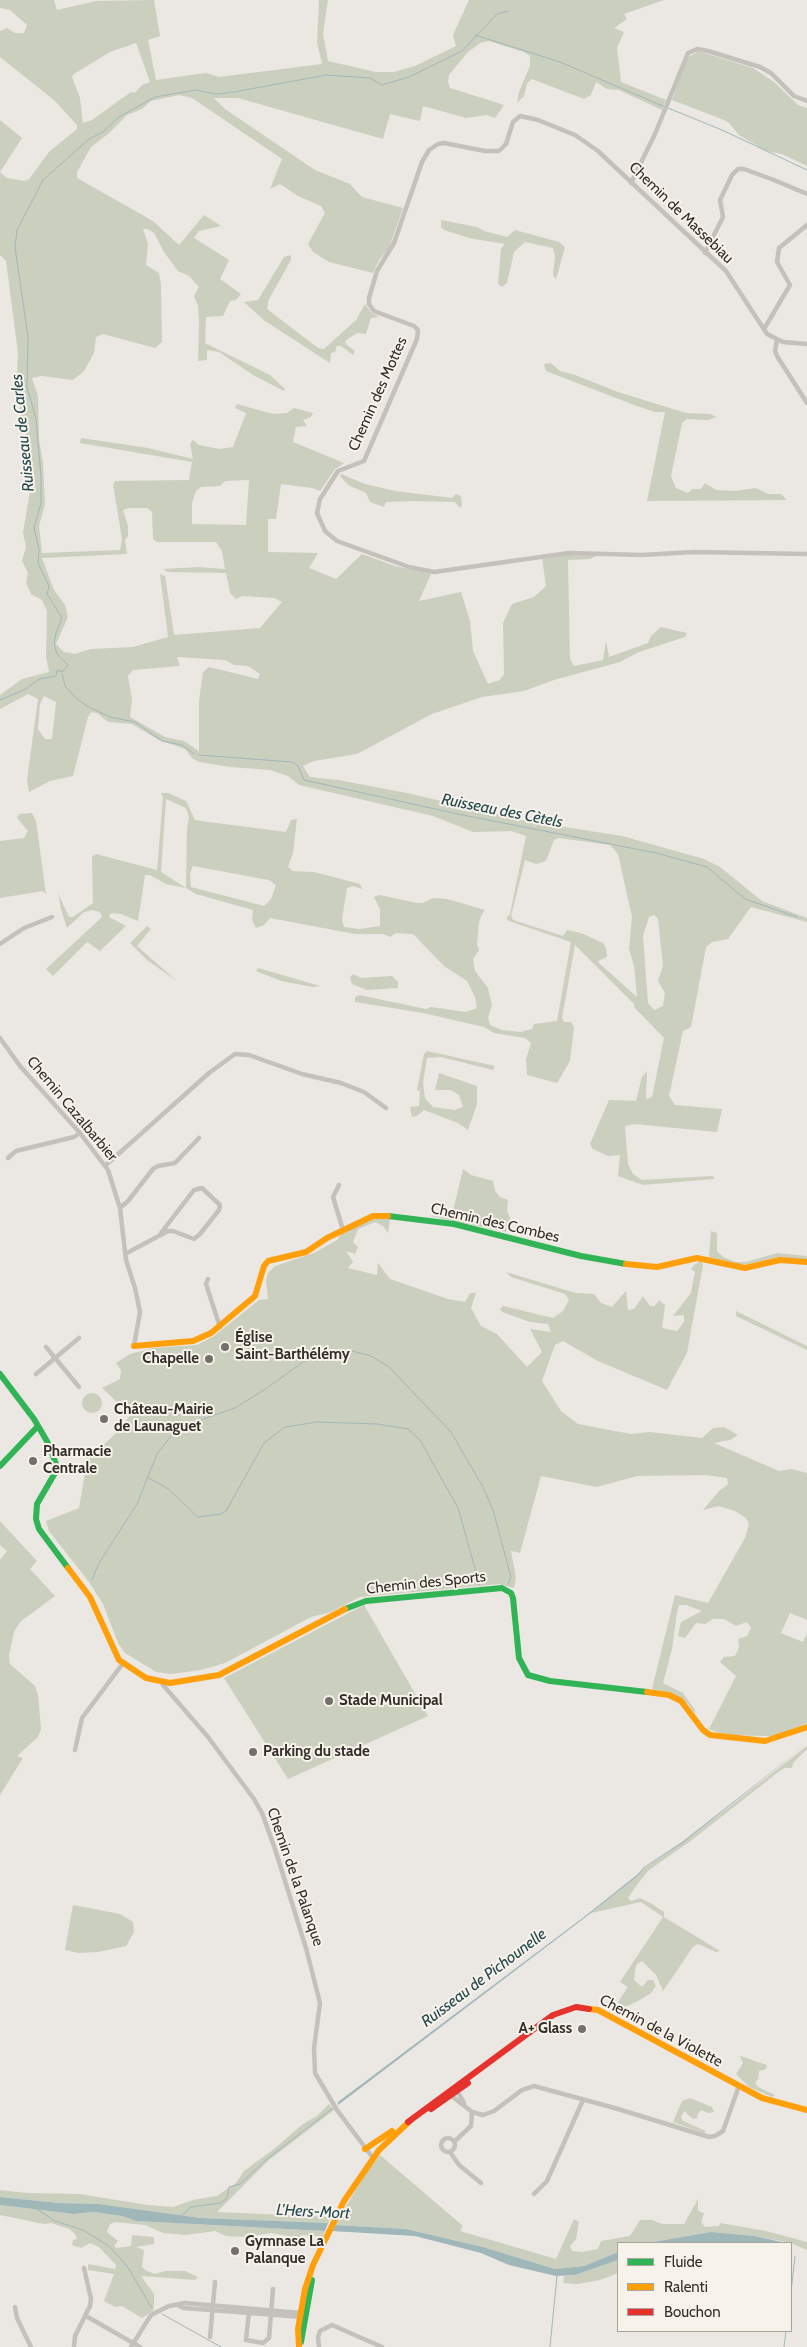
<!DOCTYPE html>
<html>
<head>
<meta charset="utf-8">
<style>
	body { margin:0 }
	#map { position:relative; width:807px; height:2347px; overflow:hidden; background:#ebe7e2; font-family:Cabin,sans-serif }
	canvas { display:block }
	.legend { position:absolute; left:617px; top:2242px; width:175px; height:90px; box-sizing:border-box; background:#f7f2ea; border:1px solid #a9a49d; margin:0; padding:6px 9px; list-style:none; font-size:15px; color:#342e29 }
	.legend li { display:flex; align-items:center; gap:10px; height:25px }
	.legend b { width:25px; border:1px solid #a9a49d }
</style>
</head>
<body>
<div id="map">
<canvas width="807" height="2347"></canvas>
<ul class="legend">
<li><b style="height:6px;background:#30b455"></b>Fluide</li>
<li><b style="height:6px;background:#ff9f0a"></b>Ralenti</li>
<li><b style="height:6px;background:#e5322d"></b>Bouchon</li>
</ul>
</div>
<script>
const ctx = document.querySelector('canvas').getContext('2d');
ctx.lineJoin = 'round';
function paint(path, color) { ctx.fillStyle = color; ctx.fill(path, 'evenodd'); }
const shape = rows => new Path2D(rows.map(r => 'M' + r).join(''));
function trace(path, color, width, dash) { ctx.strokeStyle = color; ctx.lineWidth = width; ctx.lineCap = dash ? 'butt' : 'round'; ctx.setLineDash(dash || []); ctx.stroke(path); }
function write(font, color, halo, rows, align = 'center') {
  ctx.font = font + ' Cabin,sans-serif'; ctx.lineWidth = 4; ctx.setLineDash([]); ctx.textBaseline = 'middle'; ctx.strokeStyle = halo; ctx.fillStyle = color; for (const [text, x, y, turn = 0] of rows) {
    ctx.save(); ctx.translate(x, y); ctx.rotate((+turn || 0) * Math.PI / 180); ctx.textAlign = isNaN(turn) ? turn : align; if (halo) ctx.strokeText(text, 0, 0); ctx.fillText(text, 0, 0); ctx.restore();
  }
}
const green = shape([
	[0,0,54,0,57,10,96,1,154,0,160,36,148,40,156,80,206,73,219,77,322,64,317,42,319,0,328,0,323,34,328,61,376,72,394,72,415,66,456,46,453,35,469,0,664,0,624,14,627,19,614,28,624,32,617,48,621,82,666,100,662,110,619,90,607,89,596,82,591,95,584,99,532,79,527,83,524,96,517,103,519,92,530,66,530,56,524,52,489,41,480,43,467,53,449,75,448,82,450,88,504,105,495,118,487,115,466,118,423,106,420,121,390,114,383,139,238,98,214,98,225,109,315,170,350,184,362,197,403,208,389,248,379,260,373,273,329,262,313,252,308,244,325,213,321,206,298,196,280,184,270,189,282,159,192,98,179,95,151,101,142,109,127,115,108,134,91,147,77,172,77,178,153,221,179,245,204,215,221,226,199,231,194,238,229,260,220,279,241,294,236,300,230,301,223,316,206,317,205,343,270,375,285,389,284,391,253,375,219,352,207,350,207,360,198,361,199,321,198,306,194,296,199,287,189,276,178,271,164,252,154,233,148,229,143,229,148,244,146,265,159,273,161,284,162,342,155,348,103,334,96,337,94,353,84,371,73,380,42,376,32,378,38,396,39,439,43,464,45,504,39,526,42,553,120,550,122,539,113,484,116,481,189,480,192,462,80,443,81,438,148,448,193,459,190,444,193,440,199,445,219,449,233,447,246,413,235,408,237,404,273,414,287,413,294,408,313,413,311,417,303,420,307,426,296,427,293,442,344,463,335,469,320,491,312,488,281,484,276,519,268,519,268,552,318,553,309,568,336,579,362,554,395,566,431,574,419,601,461,592,470,621,473,651,488,684,500,680,504,674,503,623,512,604,534,597,546,586,542,558,567,555,596,556,590,559,568,560,570,659,574,666,603,660,606,641,609,657,648,643,651,636,661,627,687,633,685,637,639,652,620,662,554,680,524,691,482,697,432,714,357,754,314,761,303,766,310,777,338,780,407,793,526,821,622,836,704,859,720,867,762,901,807,918,807,922,751,907,728,939,712,942,706,947,691,1027,683,1031,669,1096,675,1105,722,1109,717,1132,634,1124,625,1126,628,1164,633,1174,642,1180,713,1176,714,1179,643,1185,618,1176,620,1155,608,1156,593,1149,590,1144,609,1100,636,1101,642,1077,647,1071,646,1099,652,1097,664,1038,634,1007,634,1004,575,945,562,1018,564,1022,571,1022,574,1027,570,1061,557,1083,527,1075,526,1059,531,1043,525,1038,494,1033,484,1027,423,1013,355,1002,355,997,359,995,426,1009,431,1007,466,1012,477,1008,475,997,467,981,444,966,413,934,396,933,390,937,383,934,355,934,270,918,264,925,256,928,252,920,253,910,196,894,186,888,166,884,150,875,145,875,138,921,121,914,111,913,109,917,126,926,100,951,87,942,53,976,46,969,102,917,100,912,92,910,84,912,67,928,61,909,58,893,69,917,73,917,93,903,92,857,96,854,157,870,163,798,161,793,168,793,186,801,195,820,201,821,286,832,291,820,297,819,293,853,288,867,293,871,314,872,360,884,362,889,353,886,347,888,342,919,344,927,359,929,380,926,380,909,374,897,379,895,417,903,423,903,433,898,447,899,485,910,481,916,479,923,477,945,479,950,473,959,475,971,488,988,492,1005,488,1018,490,1025,502,1030,520,1032,532,1029,534,1024,557,1021,571,942,509,921,506,918,510,914,526,836,511,831,473,832,433,816,299,785,288,776,270,770,230,767,199,762,192,758,185,749,159,740,132,724,108,722,97,713,91,712,88,717,73,776,50,781,29,792,27,780,38,699,28,694,0,709,0,695,22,679,49,672,46,657,47,611,42,600,31,594,26,583,28,573,22,561,26,547,23,533,31,485,24,467,23,449,26,436,24,422,18,412,23,401,17,382,18,353,8,276,6,261,0,255,0,172,7,178,24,181,29,179,49,152,77,129,77,125,54,100,0,57,0,31,7,28,15,33,24,33,27,25,10,10,0,8],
	[136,43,150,82,142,85,135,93,131,92,92,120,83,123,80,98,72,77,74,74,110,52],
	[249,480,246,525,192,524,192,503,196,491,201,487,220,486,225,481],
	[129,508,147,508,152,512,153,539,157,542,216,542,222,551,225,569,199,567,163,569,168,572,226,573,230,593,236,599,242,596,274,598,282,602,260,628,174,635,165,576,160,574,168,637,133,647,91,649,75,654,64,652,56,644,68,617,65,605,54,590,42,558,127,554,125,540,128,536,128,526,123,510],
	[177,657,225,660,234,665,248,666,260,674,258,679,209,667,203,672,199,701,199,751,184,741,165,737,130,717,132,699,128,676,133,670,180,666],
	[44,696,56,702,52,739,45,739,38,729,40,704],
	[166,799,186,808,189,817,187,828,186,888,161,872],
	[559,838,610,845,618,854,632,917,629,949,634,966,637,997,599,963,598,961,607,957,606,948,603,943,581,933,567,930,563,936,513,920,511,916,525,860,536,864,546,861,554,840],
	[193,866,269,880,276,885,271,899,264,906,191,887,190,873],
	[654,915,658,919,663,966,658,981,665,993,663,1006,654,1010,648,1003,643,936,649,917],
	[698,51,753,68,774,82,798,105,807,108,807,166,782,154,766,151,739,135,728,122,719,118,672,100,686,59],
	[0,120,22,138,0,172],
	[441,220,477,227,484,231,507,237,515,230,559,242,565,247,556,279,553,275,555,256,553,248,525,242,514,252,507,283,502,287,498,284,501,249,505,244,469,238,444,230,441,227],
	[291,255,291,260,269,299,267,309,318,348,324,349,356,320,365,304,372,313,379,317,371,318,366,334,357,333,345,341,346,344,355,351,353,355,341,346,337,346,335,352,331,353,330,363,265,321,244,302,258,300,284,257],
	[551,363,560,371,575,375,618,392,686,413,710,414,717,417,708,420,687,419,682,423,671,476,676,488,688,493,692,489,701,489,705,483,716,490,735,491,756,488,768,494,781,494,787,500,647,501,665,412,655,412,634,405,546,371,544,364],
	[341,474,365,484,395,491,452,498,456,494,461,496,462,505,460,508,455,502,414,501,386,502,384,507,370,502,366,493,348,485,340,476],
	[32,813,36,821,46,894,43,891,0,898,0,841,24,838,28,831,17,818,19,814],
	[147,926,151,929,137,946,177,981,147,960,130,943],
	[258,968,320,986,313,987,281,981,256,971],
	[353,974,361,978,392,976,398,982,398,988,367,990,352,984,350,977],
	[427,1051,495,1066,493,1070,441,1057,427,1058,423,1083,425,1098,433,1107,455,1110,463,1107,459,1095,451,1090,435,1090,439,1073,477,1086,477,1104,468,1130,458,1123,424,1110,417,1116,412,1117,410,1107,419,1106,420,1091,417,1090,424,1054],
	[463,1169,471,1175,493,1181,495,1191,500,1197,508,1200,507,1211,510,1218,506,1232,430,1216,453,1211],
	[373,1218,390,1219,388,1233,383,1226,375,1222,358,1229,353,1242,358,1247,355,1254,346,1251,353,1262,348,1268,377,1275,378,1263,390,1279,448,1299,465,1302,470,1293,476,1293,471,1308,481,1326,497,1334,527,1367,542,1352,530,1329,551,1332,548,1324,530,1322,502,1312,500,1309,503,1306,553,1318,563,1311,569,1300,565,1294,511,1277,506,1272,576,1293,594,1294,601,1303,612,1307,626,1291,628,1310,634,1309,643,1296,650,1306,655,1306,659,1300,665,1305,662,1328,677,1331,684,1322,684,1315,673,1316,691,1293,695,1272,691,1269,694,1265,701,1261,703,1265,687,1353,667,1390,598,1361,563,1341,555,1345,542,1381,561,1411,578,1424,631,1434,649,1432,702,1438,713,1428,724,1427,738,1435,730,1440,714,1443,779,1471,791,1469,807,1473,807,1620,790,1613,781,1633,803,1642,807,1633,807,1723,776,1736,767,1736,725,1735,709,1729,736,1676,720,1662,724,1657,735,1656,739,1647,738,1639,747,1636,751,1628,747,1622,736,1626,724,1619,713,1619,705,1624,696,1623,685,1638,678,1636,681,1622,702,1611,686,1605,679,1605,677,1612,672,1649,663,1683,683,1693,695,1710,695,1714,688,1704,676,1695,652,1689,675,1595,708,1603,745,1538,749,1524,746,1518,735,1511,719,1506,703,1510,719,1491,728,1484,727,1478,706,1475,637,1476,597,1487,541,1476,520,1553,511,1551,516,1578,514,1588,499,1584,360,1597,331,1612,311,1617,225,1663,201,1670,171,1674,156,1672,125,1653,118,1643,103,1604,89,1582,49,1531,46,1521,79,1508,87,1461,116,1433,133,1412,120,1405,102,1388,120,1379,121,1370,116,1363,130,1354,153,1348,197,1345,214,1336,259,1300,268,1299,266,1281,268,1273,275,1266,314,1253,337,1240,341,1234],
	[711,1231,717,1233,717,1251,723,1257,736,1262,746,1262,777,1253,807,1256,807,1260,779,1257,748,1264,733,1265,720,1261,709,1257],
	[736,1311,807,1346,807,1350,736,1316],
	'82 1403a10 10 0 1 1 20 0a10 10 0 1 1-20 0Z',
	[0,1521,37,1561,30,1569,55,1596,20,1622,14,1632,9,1655,10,1664,35,1686,38,1695,41,1729,38,1737,17,1756,23,1758,0,1795,0,1560,7,1551,0,1545],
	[364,1605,428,1716,288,1779,224,1678],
	[807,1746,807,1749,793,1763,792,1768,784,1768,777,1773,692,1840,649,1870,639,1882,628,1898,631,1901,640,1898,652,1904,664,1912,664,1917,720,1951,716,1952,698,1944,693,1947,663,1991,656,1975,642,1961,636,1965,634,1980,642,1987,648,1980,653,1980,656,1986,650,1994,638,2001,625,2007,620,2005,618,2002,628,1987,620,1982,663,1917,641,1902,591,1913,639,1875,645,1867,683,1843],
	[73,1905,120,1914,133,1922,134,1932,126,1946,98,1952,79,1953,65,1950],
	[740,2056,767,2065,766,2069,759,2071,758,2079,755,2083,758,2087,775,2095,772,2097,749,2087,736,2074,743,2063],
	[690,2098,712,2107,714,2112,708,2113,701,2110,697,2115,698,2118,693,2119,684,2111,681,2117,683,2121,706,2131,704,2133,673,2122,682,2101],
	[329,2104,334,2110,269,2160,217,2212,331,2217,328,2223,201,2218,99,2204,59,2203,0,2197,0,2190,27,2193,79,2194,148,2205,173,2207,193,2200,217,2196,236,2183,244,2171,274,2149,303,2124,317,2116],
	[380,2155,463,2226,460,2231,556,2259,574,2219,579,2222,576,2239,570,2246,572,2251,582,2252,598,2249,601,2241,630,2236,640,2220,652,2220,662,2224,684,2224,698,2199,698,2211,704,2213,701,2222,705,2227,719,2226,720,2223,766,2231,807,2242,807,2250,791,2243,755,2236,711,2232,647,2243,618,2243,618,2252,584,2266,555,2269,483,2247,406,2229,335,2225,365,2174],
	[0,2205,74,2214,94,2212,122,2216,136,2221,325,2231,320,2243,317,2236,302,2235,299,2238,271,2233,247,2237,226,2236,215,2231,186,2235,163,2233,145,2225,115,2222,110,2224,107,2232,118,2241,114,2246,117,2248,131,2246,132,2235,154,2237,154,2244,136,2247,144,2250,142,2267,147,2271,155,2274,165,2271,185,2271,198,2277,195,2280,141,2276,154,2294,154,2303,153,2311,142,2318,122,2306,115,2307,104,2301,114,2274,88,2270,88,2264,115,2269,116,2265,99,2247,90,2243,81,2248,72,2245,73,2240,77,2239,75,2234,69,2229,51,2223,44,2224,0,2215],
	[618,2260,618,2273,600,2280,578,2284,563,2283,564,2276,575,2275]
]);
const water = shape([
	[807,1744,683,1843,645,1867,639,1875,591,1913,338,2105,338,2102,584,1917,638,1874,644,1867,682,1842],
	[0,2197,59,2203,99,2204,201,2218,328,2223,325,2231,136,2221,122,2216,94,2212,74,2214,0,2205],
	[335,2225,406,2229,483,2247,555,2269,584,2266,618,2252,618,2260,575,2275,556,2276,509,2265,481,2253,415,2236,332,2231],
	[711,2232,755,2236,786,2243,647,2243]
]);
const stream = shape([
	[475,35,560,62,665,107],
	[668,108,722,130,807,170],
	[62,674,65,686,76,698,87,706,110,717,135,722,162,741,182,745,194,754],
	[0,700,26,689,39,679,56,676,57,670,62,672,68,665,57,654,54,643,56,633,62,618,47,594,49,586,38,563,39,549,34,528,41,503,41,477,36,419,27,387,28,337,15,247,17,230,43,180,89,139,103,132,119,117,155,97,196,90,216,94,234,92,326,75,370,78,382,85,409,77,462,51,497,14,508,11],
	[199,755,292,762,298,766,304,780,458,814,656,853,707,867,745,899,797,917],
	[149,1478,167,1488,198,1517,221,1514,226,1511,264,1443,285,1427,317,1422,377,1424,408,1429,420,1440,458,1508,480,1586],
	[92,1580,99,1563,137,1504,157,1454,174,1432,186,1425,235,1408,267,1388,303,1362,317,1356,352,1351,371,1356,388,1366,451,1432,483,1487,493,1510,511,1577,508,1584],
	[37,2209,55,2221,83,2230,109,2246,127,2266,152,2308],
	[181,2216,191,2207,221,2203,227,2198,229,2187,240,2184,266,2160,333,2108],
	[791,2292,795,2256],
	[162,2314,221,2347],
	[550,2347,557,2276],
	[784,2347,786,2331]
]);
const street = shape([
	[631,183,655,134,688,53,697,49,708,51,760,67,771,73,794,96,807,101],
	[705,253,723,217,720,200,732,175,738,169,744,169,774,180,807,194],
	[764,329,790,285,777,262,779,248,807,225],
	[777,340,775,351,777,356,807,403],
	[807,344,783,342,767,334,726,271,598,151,575,135,538,120,520,116,513,122,506,144,499,151,485,151,444,143,438,144,429,150,422,162,394,243,377,271,369,298,369,304,374,311,414,326,418,330,417,339,364,461,338,471,320,499,317,513,325,531,337,541,409,567,434,572,569,553,642,555,694,552,807,554],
	[0,944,24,928,52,917],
	[0,1038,20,1066,80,1133,108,1170,120,1208,126,1260,135,1288,140,1312,134,1346],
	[8,1158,16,1151,74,1137,80,1133],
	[106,1165,209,1073,235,1054,249,1055,302,1074,341,1083,364,1092,386,1108],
	[339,1185,333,1197,343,1230],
	[120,1208,128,1201,153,1169,158,1166,175,1163,199,1138],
	[125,1254,168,1231,173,1231,194,1239,200,1234,219,1210,220,1205,202,1188,194,1190,161,1233],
	[208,1279,206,1284,220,1327],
	[46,1347,79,1387],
	[36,1374,79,1338],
	[163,1685,208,1737,254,1799,262,1813,275,1849,306,1948,320,2003,314,2048,315,2073,337,2110,373,2158],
	[75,1750,82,1718,124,1662],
	[456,2089,464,2103],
	[451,2092,453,2097,472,2112,483,2115,494,2111,522,2090,534,2086,618,2109,709,2137,715,2136,723,2131,739,2086],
	'441 2145a7 7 0 1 1 14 0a7 7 0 1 1-14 0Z',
	[454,2142,471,2126,472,2112],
	[450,2152,459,2165,481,2183],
	[534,2194,547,2181,583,2100],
	[179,2306,184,2308,302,2317],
	[15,2307,17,2318,31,2347],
	[249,2312,246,2340,263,2343,269,2338,273,2289],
	[86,2316,140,2347],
	[210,2337,215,2282],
	[74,2347,75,2336,90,2306,91,2299,84,2268],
	[131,2347,151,2315,169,2306,185,2303,301,2313],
	[319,2347,318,2337,320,2331,332,2325,382,2347]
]);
const fast = shape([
	[388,1216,454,1224,581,1256,626,1264],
	[0,1374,34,1419,48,1443,56,1464,55,1473,37,1504,36,1519,39,1529,68,1568],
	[0,1466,38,1426],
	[345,1609,366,1601,502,1588,511,1593,513,1598,519,1658,528,1675,550,1681,647,1692],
	[301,2342,312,2280]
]);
const slow = shape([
	[626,1264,657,1267,697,1258,745,1268,780,1260,807,1262],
	[134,1346,193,1341,211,1333,255,1296,264,1266,268,1261,306,1252,327,1238,373,1216,388,1216],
	[68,1568,90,1597,119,1660,146,1678,170,1683,219,1675,345,1609],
	[647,1692,669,1695,681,1701,703,1730,710,1735,765,1741,807,1727],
	[589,2009,598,2010,762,2098,807,2110],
	[365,2149,392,2131],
	[299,2347,298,2329,305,2289,313,2265,344,2201,379,2150,411,2120]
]);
const jam = shape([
	[431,2109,468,2083],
	[408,2122,553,2015,576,2007,589,2009]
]);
const markers = [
	[225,1347,5,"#746f6a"],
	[209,1359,5,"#746f6a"],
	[104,1419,5,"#746f6a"],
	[33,1461,5,"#746f6a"],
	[329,1701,5,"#746f6a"],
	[253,1752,5,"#746f6a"],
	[582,2029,5,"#746f6a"],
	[235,2251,5,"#746f6a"]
];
const streetNames = [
	["Chemin de Massebiau",681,213,44],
	["Chemin des Mottes",378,394,-66],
	["Chemin Cazalbarbier",72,1109,50],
	["Chemin des Combes",495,1223,13],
	["Chemin des Sports",426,1583,-6],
	["Chemin de la Palanque",295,1877,71],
	["Chemin de la Violette",661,2031,28]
];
const poiNames = [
	["Église",235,1338],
	["Saint-Barthélémy",235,1355],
	["Chapelle",199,1359,"right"],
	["Château-Mairie",114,1410],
	["de Launaguet",114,1427],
	["Pharmacie",43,1452],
	["Centrale",43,1469],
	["Stade Municipal",339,1701],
	["Parking du stade",263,1752],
	["A+ Glass",572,2029,"right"],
	["Gymnase La",245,2242],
	["Palanque",245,2259]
];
const waterNames = [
	["Ruisseau de Carles",23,433,-96],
	["Ruisseau des Cètels",502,811,11],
	["Ruisseau de Pichounelle",484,1978,-37],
	["L'Hers-Mort",313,2212,3]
];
paint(green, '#cbcfbe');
paint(water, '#a0b7b9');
trace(stream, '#a0b7b9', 1);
trace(street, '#c4c0bb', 4.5);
trace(fast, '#30b455', 6);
trace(slow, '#ff9f0a', 6);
trace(jam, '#e5322d', 6);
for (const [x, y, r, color] of markers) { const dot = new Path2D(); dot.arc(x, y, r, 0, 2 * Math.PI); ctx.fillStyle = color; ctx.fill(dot); trace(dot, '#f7f2ea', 2); }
write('15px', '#342e29', '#f7f2ea', streetNames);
write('bold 15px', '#342e29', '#f7f2ea', poiNames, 'left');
write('italic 16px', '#244a51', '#f7f2ea', waterNames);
</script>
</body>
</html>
